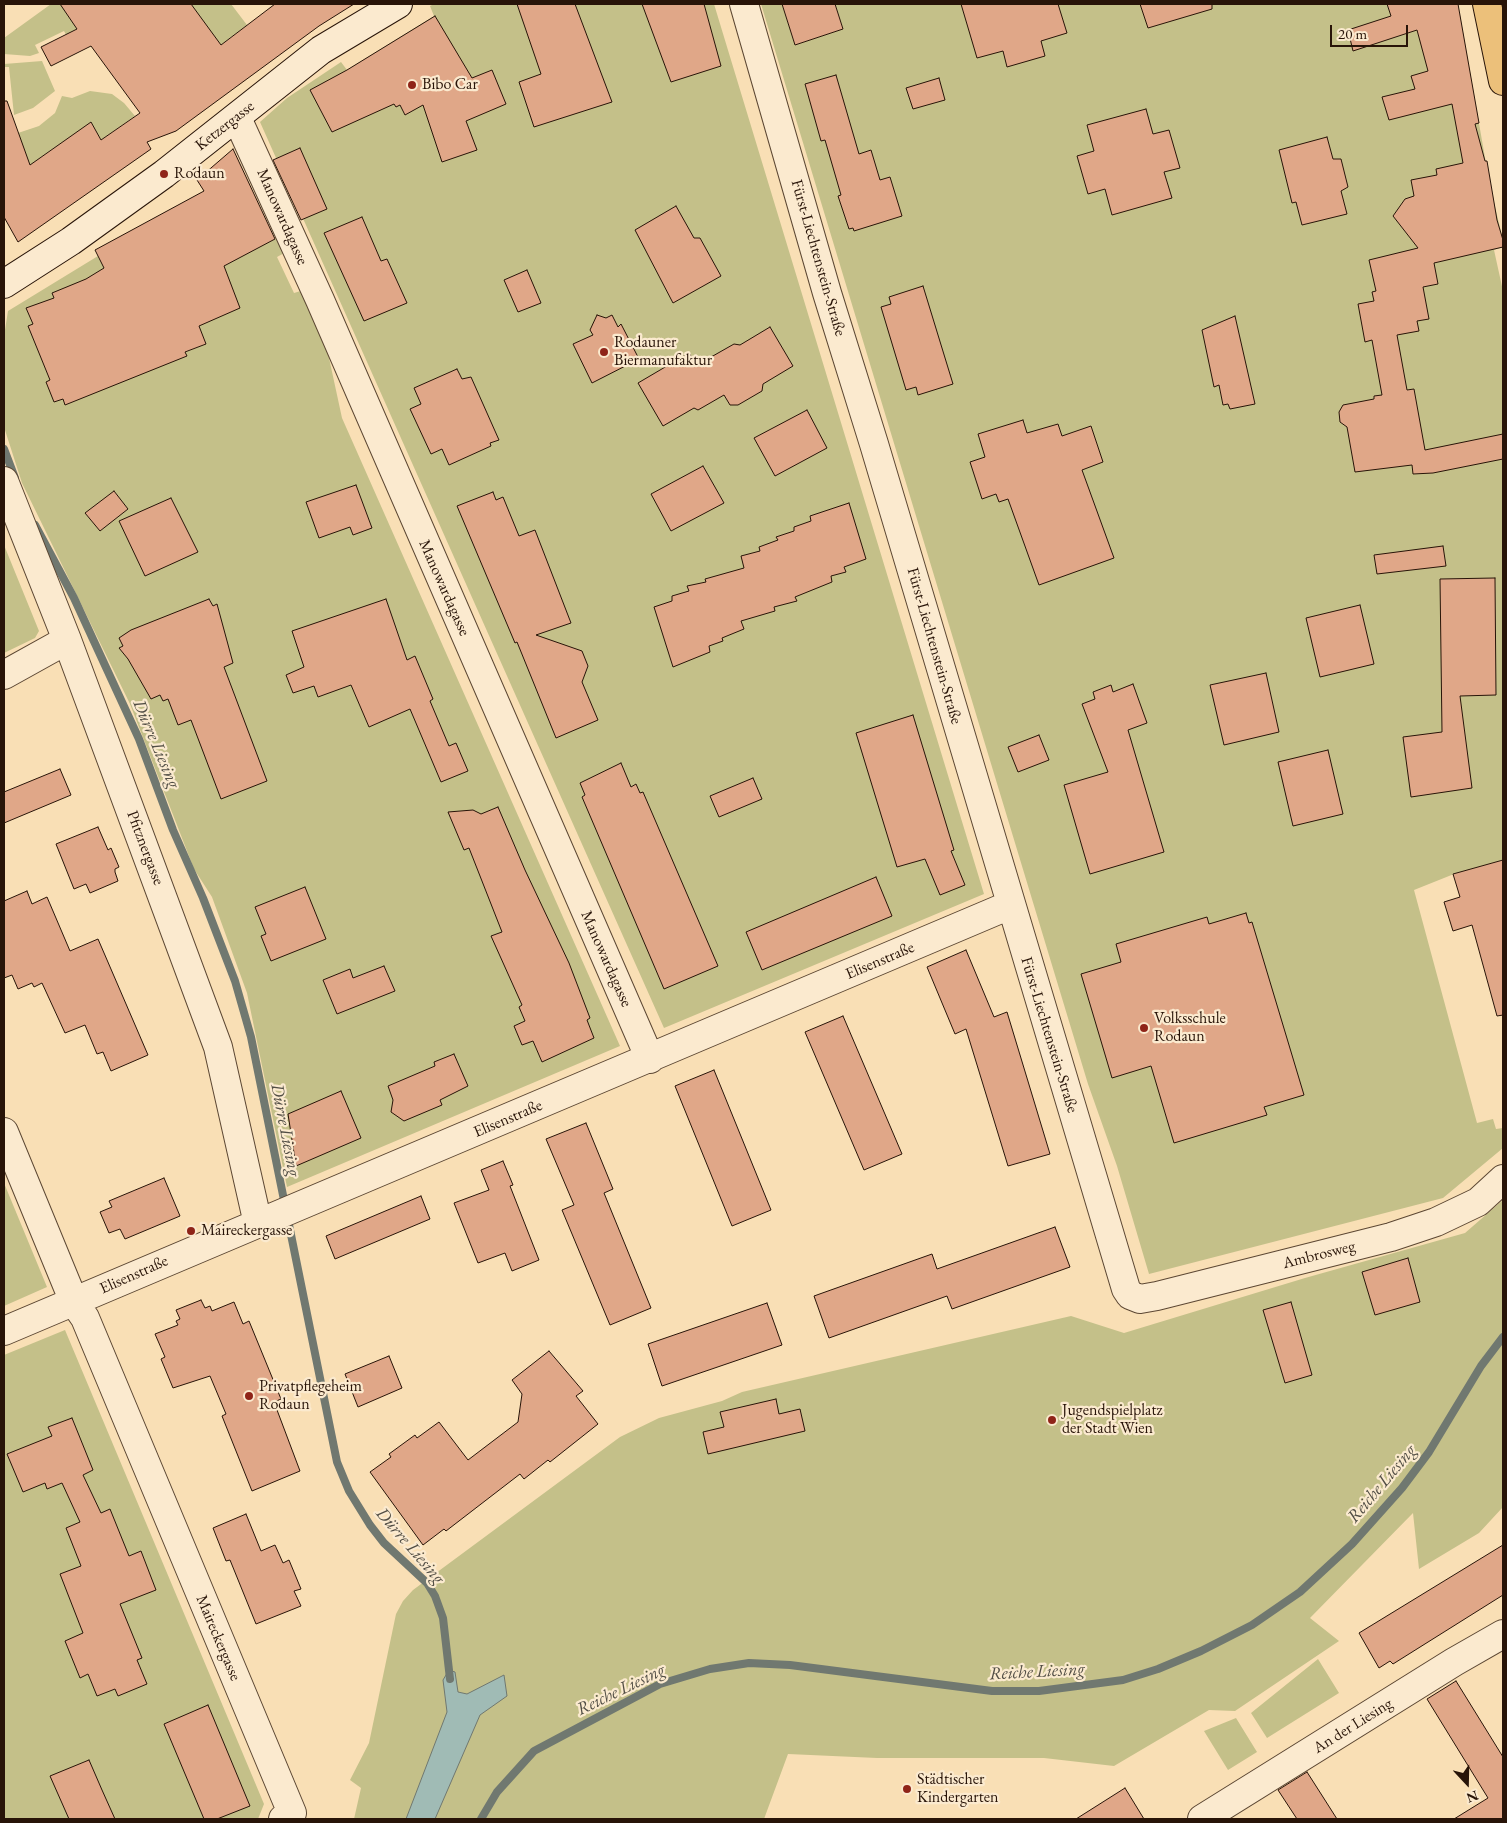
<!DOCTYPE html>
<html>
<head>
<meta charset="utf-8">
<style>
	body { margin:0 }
	#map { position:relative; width:1507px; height:1823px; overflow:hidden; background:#f9dfb5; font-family:"EB Garamond",serif }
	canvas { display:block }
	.frame { position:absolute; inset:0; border:5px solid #281408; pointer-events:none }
	.north { position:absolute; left:1442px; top:1758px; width:50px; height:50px; -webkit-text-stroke:4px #fbeacf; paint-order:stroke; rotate:159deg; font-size:14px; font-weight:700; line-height:20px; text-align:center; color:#281408 }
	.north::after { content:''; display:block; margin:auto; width:18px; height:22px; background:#281408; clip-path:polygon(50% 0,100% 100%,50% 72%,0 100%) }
	.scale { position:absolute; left:1330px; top:25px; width:78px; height:22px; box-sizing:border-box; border:2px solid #281408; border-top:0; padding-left:6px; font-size:15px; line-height:18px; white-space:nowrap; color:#281408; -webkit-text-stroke:4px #fbeacf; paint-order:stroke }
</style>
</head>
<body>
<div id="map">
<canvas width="1507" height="1823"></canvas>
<div class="frame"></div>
<div class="north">N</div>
<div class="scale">20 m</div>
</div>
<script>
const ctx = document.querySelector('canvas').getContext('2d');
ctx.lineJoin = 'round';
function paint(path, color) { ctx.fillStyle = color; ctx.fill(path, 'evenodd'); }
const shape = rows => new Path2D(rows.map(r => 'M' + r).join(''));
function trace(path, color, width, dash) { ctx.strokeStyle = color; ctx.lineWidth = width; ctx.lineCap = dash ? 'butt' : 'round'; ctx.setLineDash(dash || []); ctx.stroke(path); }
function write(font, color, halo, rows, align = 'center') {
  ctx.font = font + ' "EB Garamond",serif'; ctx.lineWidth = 4.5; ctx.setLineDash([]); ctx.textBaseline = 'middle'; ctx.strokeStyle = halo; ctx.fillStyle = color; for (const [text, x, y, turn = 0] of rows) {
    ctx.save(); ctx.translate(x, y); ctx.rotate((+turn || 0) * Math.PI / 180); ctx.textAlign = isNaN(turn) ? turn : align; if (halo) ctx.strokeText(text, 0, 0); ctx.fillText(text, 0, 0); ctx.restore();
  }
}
const green = shape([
	[51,4,73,4,65,11,85,39,72,46,64,31,35,45,39,53,30,56,4,54,4,38],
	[116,4,153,4,167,23,194,4,231,4,247,25,217,48,121,10],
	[434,4,714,4,984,894,664,1028,260,122,287,98,341,62,347,70,434,16,430,6],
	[761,4,782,4,795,45,843,29,835,4,1458,4,1490,186,1503,240,1503,247,1494,250,1503,291,1503,860,1454,874,1414,890,1477,1123,1493,1119,1496,1129,1503,1128,1503,1148,1443,1198,1149,1274,1117,1166,1088,1084],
	[42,61,55,91,33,108,14,115,9,67,4,67,4,64],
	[90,91,112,94,124,103,135,116,101,140,91,123,40,158,28,174,18,133,39,126,55,113,62,96,72,98],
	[279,237,286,252,277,257,294,293,304,290,326,344,342,418,620,1046,287,1187,247,993,212,897,194,869,130,704,22,483,4,427,4,336,8,311,98,256,99,259,165,302,186,352,205,344,169,264,255,249],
	[4,545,39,631,35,638,4,653],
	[4,1183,47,1287,4,1306],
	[1503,1200,1503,1507,1479,1533,1419,1569,1413,1513,1310,1618,1339,1641,1235,1711,1209,1710,1114,1766,1044,1758,877,1758,788,1754,764,1819,354,1819,361,1788,350,1780,369,1743,396,1614,403,1601,413,1590,620,1437,659,1418,722,1401,742,1392,1071,1316,1124,1333,1305,1278,1465,1233],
	[65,1330,264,1804,258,1819,4,1819,4,1355],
	[1318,1659,1339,1693,1267,1738,1251,1713],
	[1236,1718,1257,1752,1228,1770,1204,1731]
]);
const water = shape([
	[449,1670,455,1672,458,1692,467,1694,504,1675,507,1696,480,1715,435,1819,406,1819,447,1712,443,1680,449,1670]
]);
const stream = shape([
	[4,449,15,478],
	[35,525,74,598,139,739,173,830,203,898,235,981,251,1037,337,1462,349,1491,370,1525,384,1543,427,1583,435,1596,443,1618,450,1679],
	[481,1819,497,1792,534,1751,660,1684,710,1669,749,1663,790,1665,992,1691,1039,1691,1123,1680,1158,1669,1201,1651,1252,1625,1300,1592,1352,1544,1402,1488,1429,1452,1481,1366,1503,1337]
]);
const building = shape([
	[60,4,191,4,221,45,275,4,354,4,319,26,176,131,147,142,151,149,18,242,4,217,4,101,7,101,30,165,91,122,101,140,140,113,91,46,51,66,41,47,77,29,60,4],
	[517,4,575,4,612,102,534,127,519,82,541,74,517,4],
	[642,4,704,4,721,66,671,82,642,4],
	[782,4,835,4,843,29,795,45,782,4],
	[961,4,1058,4,1067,33,1041,41,1045,56,1007,67,1003,51,977,58,961,4],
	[1140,4,1212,4,1212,9,1148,28,1140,4],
	[1387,4,1458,4,1479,123,1475,124,1485,161,1487,161,1497,220,1503,240,1503,247,1434,263,1438,284,1423,287,1429,319,1417,321,1419,331,1397,335,1407,390,1414,389,1425,450,1503,434,1503,459,1433,473,1413,474,1412,465,1355,472,1347,427,1340,422,1339,412,1343,405,1374,399,1374,396,1382,395,1372,340,1365,342,1358,304,1374,301,1372,292,1376,291,1369,260,1418,248,1393,216,1405,199,1414,196,1411,180,1437,175,1436,169,1463,163,1452,104,1389,120,1382,97,1415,89,1411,76,1428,71,1417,30,1353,51,1348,30,1391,16,1387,4],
	[435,16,472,78,492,70,506,104,466,121,477,150,442,162,423,105,405,115,400,105,396,107,394,104,332,132,310,90,347,70,435,16],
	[836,75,859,154,871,150,880,180,890,177,902,216,854,231,853,228,849,229,838,196,841,195,825,140,821,141,805,84,836,75],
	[939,78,945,100,913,109,906,88,939,78],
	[1146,109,1153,134,1169,130,1180,168,1164,172,1172,198,1112,215,1105,189,1088,194,1077,156,1094,151,1087,125,1146,109],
	[1327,137,1333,159,1341,159,1348,187,1341,191,1347,214,1302,225,1296,202,1292,203,1279,150,1327,137],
	[300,148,327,209,301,220,273,160,300,148],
	[233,149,275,239,224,266,240,308,199,326,206,344,185,352,187,356,65,405,63,399,54,402,46,382,50,380,28,326,33,324,26,308,54,298,52,293,86,279,104,268,95,250,204,191,197,180,233,149],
	[676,206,694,238,700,238,721,276,673,303,635,230,676,206],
	[362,217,381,261,387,259,407,303,364,321,324,233,362,217],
	[527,270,541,303,518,312,504,280,527,270],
	[923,286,953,384,918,395,916,387,906,390,881,307,891,304,889,297,923,286],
	[597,315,606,318,612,315,618,327,621,324,639,359,592,383,573,344,593,335,590,330,597,315],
	[1235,316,1255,404,1230,409,1228,404,1223,405,1219,385,1214,387,1202,330,1235,316],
	[770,327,793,366,763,384,762,391,738,405,730,405,724,395,698,410,694,408,663,426,638,383,689,353,697,365,734,344,740,345,770,327],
	[457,369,462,379,471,377,499,440,490,443,491,446,449,465,442,449,431,454,410,409,421,404,414,388,457,369],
	[807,410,827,448,775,476,754,438,807,410],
	[1023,420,1027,433,1058,424,1062,436,1091,426,1103,462,1082,470,1114,558,1039,585,1008,499,999,502,996,494,982,499,970,462,985,457,978,434,1023,420],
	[703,466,724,503,671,531,651,494,703,466],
	[356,485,372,528,353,535,350,527,319,538,306,502,356,485],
	[114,491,128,509,100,531,85,513,114,491],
	[493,492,496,500,503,497,519,536,535,530,571,623,536,635,582,651,588,666,582,682,598,720,556,738,517,642,515,643,457,506,493,492],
	[171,498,198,552,145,576,119,521,171,498],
	[849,503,866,559,844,567,846,572,831,576,832,582,795,597,797,601,774,607,775,611,741,621,744,629,722,638,723,641,709,646,710,652,673,667,654,607,672,601,672,596,689,591,687,586,706,582,705,579,744,568,741,556,760,551,759,547,778,540,776,537,794,531,794,527,811,521,810,516,849,503],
	[1443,546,1446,566,1377,574,1374,555,1443,546],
	[1495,578,1496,695,1460,696,1472,788,1411,797,1403,737,1442,732,1440,579,1495,578],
	[209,599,213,606,217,604,233,663,224,667,267,781,221,799,191,720,178,725,168,699,163,701,160,695,151,699,128,659,119,648,123,646,119,638,131,630,209,599],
	[386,599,407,660,415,656,433,699,430,701,449,746,456,743,468,771,441,782,410,709,369,727,351,685,318,697,314,686,293,693,286,675,304,667,292,631,386,599],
	[1360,605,1374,664,1320,677,1306,618,1360,605],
	[1266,673,1279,732,1224,745,1210,685,1266,673],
	[1133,684,1147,723,1128,730,1164,852,1090,874,1064,785,1108,772,1082,704,1095,699,1093,692,1111,685,1113,692,1133,684],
	[913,715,954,850,951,851,965,885,940,895,925,859,897,867,856,733,913,715],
	[1039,735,1049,760,1018,772,1008,747,1039,735],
	[1328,750,1343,814,1293,826,1278,762,1328,750],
	[621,763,631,787,636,784,640,793,643,792,718,966,664,989,582,797,585,795,580,783,621,763],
	[60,769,71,795,4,823,4,792,60,769],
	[753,778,762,799,719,817,710,796,753,778],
	[498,807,525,870,569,963,590,1018,587,1020,594,1038,542,1062,533,1041,522,1045,514,1026,525,1021,519,1007,522,1005,491,936,502,932,469,848,464,850,448,812,473,810,481,814,498,807],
	[98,827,108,850,111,848,119,867,115,869,115,872,118,881,90,893,86,884,74,889,56,844,98,827],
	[1503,860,1503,1015,1497,1016,1472,925,1453,931,1444,902,1460,897,1453,874,1503,860],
	[876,877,892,916,762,970,746,932,876,877],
	[305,887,326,939,271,961,261,936,266,934,255,907,305,887],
	[27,891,32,904,47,897,70,951,98,939,148,1055,111,1071,103,1052,97,1054,85,1025,65,1033,42,983,34,987,32,983,18,989,12,975,4,978,4,901,27,891],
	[1246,913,1249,923,1252,922,1304,1095,1264,1107,1267,1115,1174,1143,1151,1066,1112,1078,1081,974,1121,962,1116,944,1207,917,1209,924,1246,913],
	[966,950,994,1017,1007,1012,1050,1154,1008,1166,966,1029,955,1034,927,967,966,950],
	[384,966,395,991,337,1014,323,980,350,969,353,978,384,966],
	[843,1016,902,1154,864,1170,805,1032,843,1016],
	[454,1054,468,1086,440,1100,442,1105,404,1121,391,1112,393,1100,388,1086,435,1066,434,1062,454,1054],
	[714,1070,771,1210,732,1226,675,1086,714,1070],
	[341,1091,361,1138,296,1166,288,1114,341,1091],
	[586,1123,613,1189,604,1193,651,1308,610,1325,562,1210,574,1205,546,1139,586,1123],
	[503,1161,513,1185,510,1186,539,1260,512,1271,505,1253,478,1263,454,1203,489,1190,481,1170,503,1161],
	[164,1178,180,1216,125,1239,120,1229,109,1233,100,1212,112,1207,109,1201,164,1178],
	[421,1196,430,1219,335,1259,326,1236,421,1196],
	[1055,1227,1070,1267,952,1309,947,1296,829,1338,814,1296,932,1254,937,1269,1055,1227],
	[1408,1258,1420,1302,1375,1315,1362,1272,1408,1258],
	[201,1300,205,1308,210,1306,212,1311,234,1302,243,1324,249,1321,281,1399,274,1402,300,1471,252,1491,222,1416,226,1414,210,1376,173,1388,161,1359,165,1357,155,1334,178,1325,176,1321,180,1319,176,1310,201,1300],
	[1291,1302,1312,1375,1285,1383,1263,1310,1291,1302],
	[767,1303,782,1345,662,1386,648,1344,767,1303],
	[549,1351,583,1391,576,1396,598,1424,550,1462,548,1460,524,1479,520,1474,446,1531,444,1529,423,1545,370,1472,391,1457,389,1454,415,1435,417,1438,439,1422,468,1460,518,1422,522,1394,512,1380,549,1351],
	[389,1356,402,1388,358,1407,345,1374,389,1356],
	[776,1399,779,1414,800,1409,805,1431,708,1454,703,1432,724,1427,720,1412,776,1399],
	[72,1418,93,1470,83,1475,101,1513,110,1509,129,1556,141,1551,156,1590,120,1604,142,1658,137,1660,147,1684,118,1696,115,1689,97,1696,88,1674,80,1678,65,1641,83,1633,60,1574,81,1566,66,1528,80,1522,62,1483,47,1489,45,1483,23,1492,7,1454,52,1436,48,1427,72,1418],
	[246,1514,261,1551,275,1545,283,1563,289,1560,301,1589,294,1591,301,1606,256,1624,230,1560,226,1561,213,1528,246,1514],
	[1503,1545,1503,1595,1393,1664,1390,1661,1379,1668,1359,1633,1503,1545],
	[1456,1681,1503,1757,1503,1819,1454,1819,1488,1798,1427,1699,1456,1681],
	[208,1705,250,1806,217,1819,204,1819,164,1724,208,1705],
	[89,1760,102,1790,115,1819,69,1819,50,1776,89,1760],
	[1307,1772,1323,1797,1337,1819,1297,1819,1278,1790,1307,1772],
	[1125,1788,1144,1819,1076,1819,1125,1788]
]);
const minor = shape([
	[744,4,827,293,874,444,1126,1289,1130,1295,1140,1299,1157,1296,1391,1237,1436,1222,1478,1202,1503,1179],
	[237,118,320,300,650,1059],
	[4,481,67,640,218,1047,258,1224],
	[4,675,67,640],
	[4,1132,74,1302,85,1318,292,1813,283,1819],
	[4,1331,1010,905],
	[1202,1819,1454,1662,1503,1634]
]);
const secondary = shape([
	[4,284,71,241,164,174,321,50,398,4]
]);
const primary = shape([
	[1487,4,1503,81]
]);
const markers = [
	[412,85,5,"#8f2418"],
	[164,174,5,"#8f2418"],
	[604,352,5,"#8f2418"],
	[1144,1028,5,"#8f2418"],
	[191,1231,5,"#8f2418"],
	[249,1396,5,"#8f2418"],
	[1052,1420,5,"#8f2418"],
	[907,1789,5,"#8f2418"]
];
const poiNames = [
	["Bibo Car",422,85],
	["Rodaun",174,174],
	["Rodauner",614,343],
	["Biermanufaktur",614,361],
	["Volksschule",1154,1019],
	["Rodaun",1154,1037],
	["Maireckergasse",201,1231],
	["Privatpflegeheim",259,1387],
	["Rodaun",259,1405],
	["Jugendspielplatz",1062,1411],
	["der Stadt Wien",1062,1429],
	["Städtischer",917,1780],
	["Kindergarten",917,1798]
];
const streetNames = [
	["Ketzergasse",225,126,-38],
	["Manowardagasse",282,217,66],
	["Fürst-Liechtenstein-Straße",818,258,74],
	["Manowardagasse",444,588,66],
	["Fürst-Liechtenstein-Straße",934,646,74],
	["Pfitznergasse",145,848,69],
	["Manowardagasse",606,959,66],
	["Elisenstraße",880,961,-23],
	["Fürst-Liechtenstein-Straße",1049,1035,73],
	["Elisenstraße",508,1119,-23],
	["Ambrosweg",1319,1255,-14],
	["Elisenstraße",134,1275,-24],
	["Maireckergasse",218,1638,67],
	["An der Liesing",1353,1726,-32]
];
const waterNames = [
	["Dürre Liesing",156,744,67],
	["Dürre Liesing",285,1130,79],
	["Reiche Liesing",1382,1484,-50],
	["Dürre Liesing",410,1546,49],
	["Reiche Liesing",1037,1672,-3],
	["Reiche Liesing",621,1690,-26]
];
paint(green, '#c4c089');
paint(water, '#a0bbb5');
trace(water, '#707870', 1);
trace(stream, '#707870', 8);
paint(building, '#e0a788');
trace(building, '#281408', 1);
trace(minor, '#5c4733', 30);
trace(secondary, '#281408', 30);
trace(primary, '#281408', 30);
trace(minor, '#fbeacf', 28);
trace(secondary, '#fbeacf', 28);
trace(primary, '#ecc07a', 28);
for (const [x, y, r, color] of markers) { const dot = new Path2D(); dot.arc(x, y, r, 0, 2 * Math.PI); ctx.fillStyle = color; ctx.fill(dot); trace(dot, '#fbeacf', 2); }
write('16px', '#281408', '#fbeacf', poiNames, 'left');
write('16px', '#281408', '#fbeacf', streetNames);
write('italic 18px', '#524e45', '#fbeacf', waterNames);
</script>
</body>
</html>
